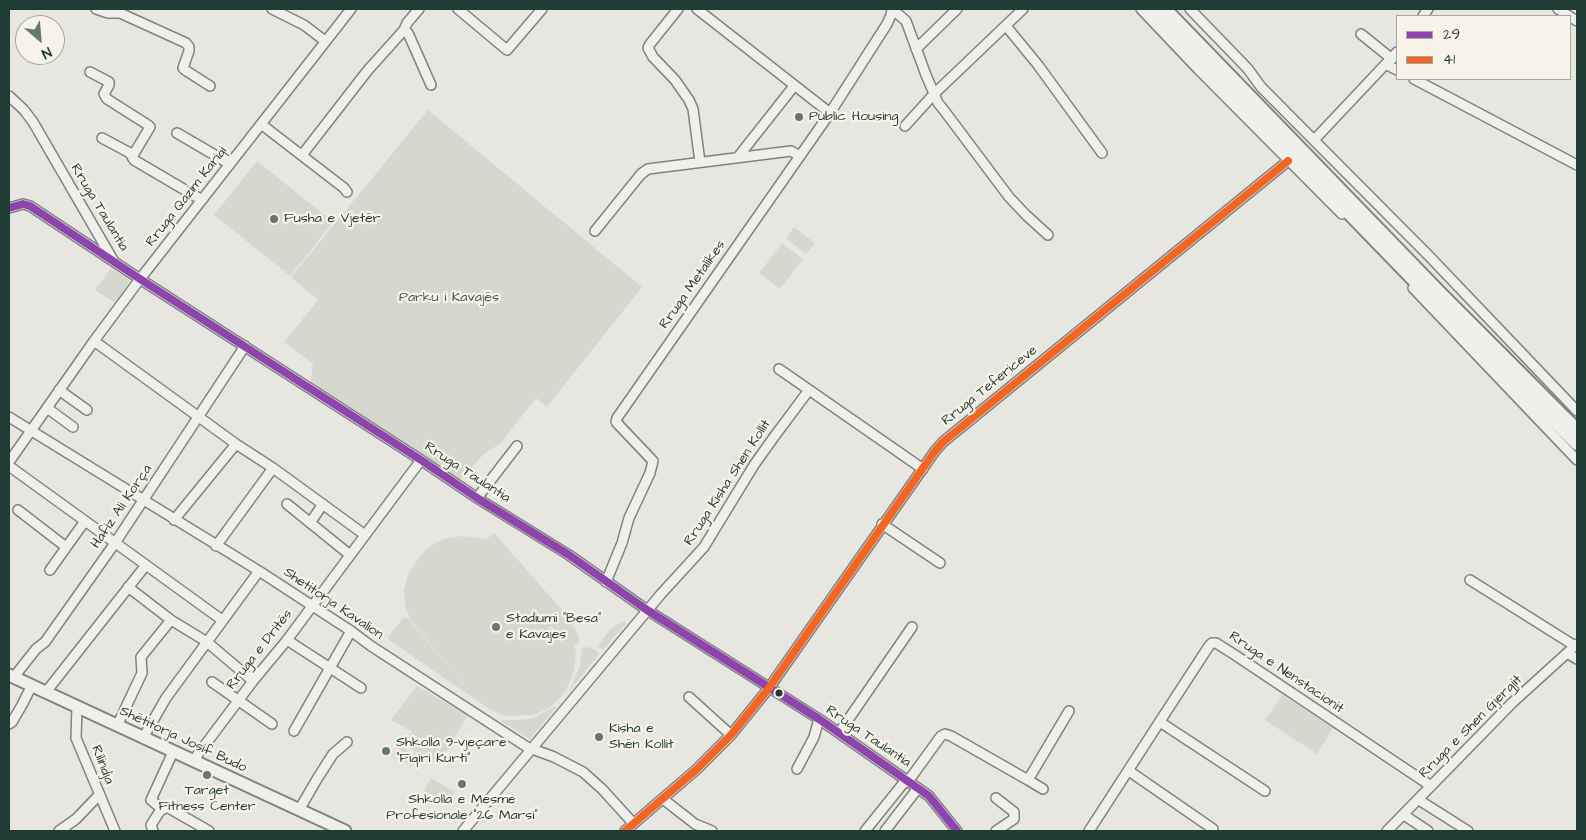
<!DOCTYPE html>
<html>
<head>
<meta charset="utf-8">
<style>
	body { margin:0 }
	#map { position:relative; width:1586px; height:840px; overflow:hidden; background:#e7e6e0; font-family:"Architects Daughter",sans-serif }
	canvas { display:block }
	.frame { position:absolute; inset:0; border:10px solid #1f3d34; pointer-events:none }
	.legend { position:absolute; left:1396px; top:15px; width:175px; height:65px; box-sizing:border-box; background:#f7f3e8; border:1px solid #a1aaa0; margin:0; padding:6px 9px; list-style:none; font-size:15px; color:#1f3d34 }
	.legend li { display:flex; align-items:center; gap:10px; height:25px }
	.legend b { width:25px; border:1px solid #a1aaa0 }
	.north { position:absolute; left:15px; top:15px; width:50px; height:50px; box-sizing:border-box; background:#f7f3e8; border:1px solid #a1aaa0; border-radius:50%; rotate:153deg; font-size:14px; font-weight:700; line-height:20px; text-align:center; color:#1f3d34 }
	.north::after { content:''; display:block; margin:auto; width:18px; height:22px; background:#657870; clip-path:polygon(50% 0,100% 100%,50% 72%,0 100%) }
</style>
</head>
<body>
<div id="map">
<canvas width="1586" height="840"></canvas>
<div class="frame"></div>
<ul class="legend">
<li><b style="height:6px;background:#8e44ad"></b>29</li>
<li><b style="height:6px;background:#f26522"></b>41</li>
</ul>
<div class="north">N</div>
</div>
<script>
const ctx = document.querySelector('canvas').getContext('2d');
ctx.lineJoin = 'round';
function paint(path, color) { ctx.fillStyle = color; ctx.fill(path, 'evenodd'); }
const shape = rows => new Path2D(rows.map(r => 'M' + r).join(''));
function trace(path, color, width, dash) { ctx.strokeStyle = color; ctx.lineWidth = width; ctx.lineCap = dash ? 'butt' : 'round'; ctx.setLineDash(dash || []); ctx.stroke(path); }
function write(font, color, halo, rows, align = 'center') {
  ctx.font = font + ' "Architects Daughter",sans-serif'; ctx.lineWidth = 4.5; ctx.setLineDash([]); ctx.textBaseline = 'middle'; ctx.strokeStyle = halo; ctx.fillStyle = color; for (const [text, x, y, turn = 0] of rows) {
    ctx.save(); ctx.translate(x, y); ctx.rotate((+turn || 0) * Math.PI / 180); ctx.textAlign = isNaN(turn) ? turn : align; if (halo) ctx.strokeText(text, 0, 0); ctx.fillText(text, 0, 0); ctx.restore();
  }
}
const green = shape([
	[428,110,642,287,547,407,536,398,501,443,484,454,459,481,310,384,313,364,284,342,318,300,291,277],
	[257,161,333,222,290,276,214,215],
	[794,227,815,243,806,254,786,238],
	[782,243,803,259,780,289,759,273],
	[111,268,130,281,115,303,95,290],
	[494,533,569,618,579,636,579,643,574,645,576,653,574,670,567,688,562,696,549,708,533,715,505,716,491,710,389,640,388,637,404,617,406,617,470,690,410,620,405,605,404,590,409,572,414,565,426,549,434,544,444,539,462,536,487,539],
	[624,621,626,623,603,650,601,649,598,646,610,629],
	[587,647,596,650,599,654,569,692,580,666,582,648],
	[417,686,468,715,439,764,404,745,412,731,391,720],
	[1282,695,1333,728,1317,754,1265,720],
	[555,706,556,708,530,739,501,721,502,720,519,720,533,718],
	[397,745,418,755,413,766,392,756],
	[431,778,455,792,447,804,424,791]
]);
const minor = shape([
	[96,9,108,13,120,13,186,43,189,47,189,51,183,68,185,70,210,86],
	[272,9,304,25,325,41],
	[458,9,507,50,542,9],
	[678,9,650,44,648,48,653,57,675,80,689,100,693,109,700,162],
	[697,9,830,113],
	[1141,9,1198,69,1342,214],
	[1190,9,1248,69,1261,87,1429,256,1577,411],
	[1558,9,1577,21],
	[892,12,898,14,906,21,926,75,938,103,943,109,1009,197,1026,215,1048,235],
	[1423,16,1428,9],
	[1006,26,1038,65,1102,153],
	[404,30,408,33,431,85],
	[1361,34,1392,59],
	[916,49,957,9],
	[1387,65,1397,70],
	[90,72,109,82,109,85,104,94,107,99,148,125,150,127,132,157],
	[1414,79,1577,165],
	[9,96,24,110,33,122,113,260],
	[261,124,344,188,347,192],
	[905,126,934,94,1023,9],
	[177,133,230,164],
	[102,138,130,153,134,160,202,200],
	[1315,139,1397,52],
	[302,155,368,70,404,30,407,23,419,9],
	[738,157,794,86],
	[9,208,23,204,30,206,140,279,421,460,477,498,569,555,647,610,819,719,929,796,957,831],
	[595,231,641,174,648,169,791,151,800,156],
	[1413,288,1577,460],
	[94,341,236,444,273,468,365,535],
	[779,369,923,469],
	[59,390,87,410],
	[47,408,73,427],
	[9,417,259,571,351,631,371,646,527,747,554,757,583,772,602,789,633,823],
	[9,462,94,341,140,279,351,9],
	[9,466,222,620],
	[477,498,517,446],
	[287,504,350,555],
	[18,510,66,547],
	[174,520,236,444],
	[310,523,323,504],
	[882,524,940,563],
	[216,546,273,468],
	[50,570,85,521],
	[1470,580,1575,646],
	[606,582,622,543,629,518,650,473,653,461,616,422,617,418,830,113,887,24,891,15,892,9],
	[128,587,171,620,207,642,253,681],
	[287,640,361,688],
	[1567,653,1577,659],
	[14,677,36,649,45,642,115,543,245,346],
	[212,682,272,724],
	[46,692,146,565],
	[689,697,731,735],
	[77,707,76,738,115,831],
	[1160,722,1265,791],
	[9,724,12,722,22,705,32,685],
	[117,726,142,673,141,657,171,620],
	[294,731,351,631],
	[839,733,912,627],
	[143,738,166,698,259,571],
	[193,761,253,681,287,640,421,460],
	[797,769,814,737,819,719],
	[1129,771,1213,829],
	[1028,780,1043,789],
	[996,798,1014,812,1014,819,996,831],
	[663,799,695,824,712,831],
	[1419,800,1468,831],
	[162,809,151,800,173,752],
	[299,810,317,779,333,754,347,742],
	[1404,815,1428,831],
	[59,831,76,819,99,795],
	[153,831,151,825,160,811,167,807,209,831],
	[463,831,661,594,704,547,754,465,774,437,809,390],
	[625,831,697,769,731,735,769,688,935,451,943,442,1288,161],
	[865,831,902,785,912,776,941,736,945,734,951,736,1028,780,1069,711],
	[885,831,918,788],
	[1089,831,1164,715,1209,646,1212,643,1216,643,1235,655,1431,786],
	[1387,831,1512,703,1577,644]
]);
const major = shape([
	[9,675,345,831]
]);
const highway = shape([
	[1151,9,1435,302,1577,444],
	[1165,9,1442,295,1577,430]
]);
const bus1 = shape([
	[9,208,23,204,30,206,140,279,421,460,477,498,569,555,647,610,819,719,929,796,957,831]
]);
const bus2 = shape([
	[625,831,697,769,731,735,769,688,935,451,943,442,1288,161]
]);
const markers = [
	[799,117,5,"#657870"],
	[274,219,5,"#657870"],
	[496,627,5,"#657870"],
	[779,693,4.5,"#1f3d34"],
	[599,737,5,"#657870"],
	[386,751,5,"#657870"],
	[207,775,5,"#657870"],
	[462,784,5,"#657870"]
];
const poiNames = [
	["Public Housing",809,117],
	["Fusha e Vjetër",284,219],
	["Stadiumi \"Besa\"",506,619],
	["e Kavajes",506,635],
	["Kisha e",609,729],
	["Shën Kollit",609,745],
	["Shkolla 9-vjeçare",396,743],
	["\"Fiqiri Kurti\"",396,759],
	["Target",207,791,"center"],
	["Fitness Center",207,807,"center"],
	["Shkolla e Mesme",462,800,"center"],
	["Profesionale \"26 Marsi\"",462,816,"center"]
];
const streetNames = [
	["Rruga Qazim Kariqi",187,197,-52],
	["Rruga Taulantia",99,208,59],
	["Rruga Metalikes",693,285,-55],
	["Rruga Tefericeve",990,386,-39],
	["Rruga Taulantia",467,473,33],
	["Rruga Kisha Shen Kollit",728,483,-57],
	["Hafiz Ali Korça",122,507,-56],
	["Shetitorja Kavalion",333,604,34],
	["Rruga e Dritës",260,650,-52],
	["Rruga e Nenstacionit",1286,673,34],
	["Rruga e Shen Gjergjit",1471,727,-45],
	["Rruga Taulantia",868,737,34],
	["Shëtitorja Josif Budo",183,740,25],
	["Rilindja",102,765,69]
];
const parkNames = [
	["Parku i Kavajës",449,298]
];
paint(green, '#d6d8cf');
trace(minor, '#7e847f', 12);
trace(major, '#7e847f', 15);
trace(highway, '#7e847f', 16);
trace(minor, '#f0efeb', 9);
trace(major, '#f0efeb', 11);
trace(highway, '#f0efeb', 12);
trace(bus1, '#8e44ad', 8);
trace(bus2, '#f26522', 8);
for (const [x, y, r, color] of markers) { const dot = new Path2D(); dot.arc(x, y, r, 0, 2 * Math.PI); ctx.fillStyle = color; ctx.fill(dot); trace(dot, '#f7f3e8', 2); }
write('14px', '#1f3d34', '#f7f3e8', poiNames, 'left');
write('14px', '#1f3d34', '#f7f3e8', streetNames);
write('14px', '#415a50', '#f7f3e8', parkNames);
</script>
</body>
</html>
